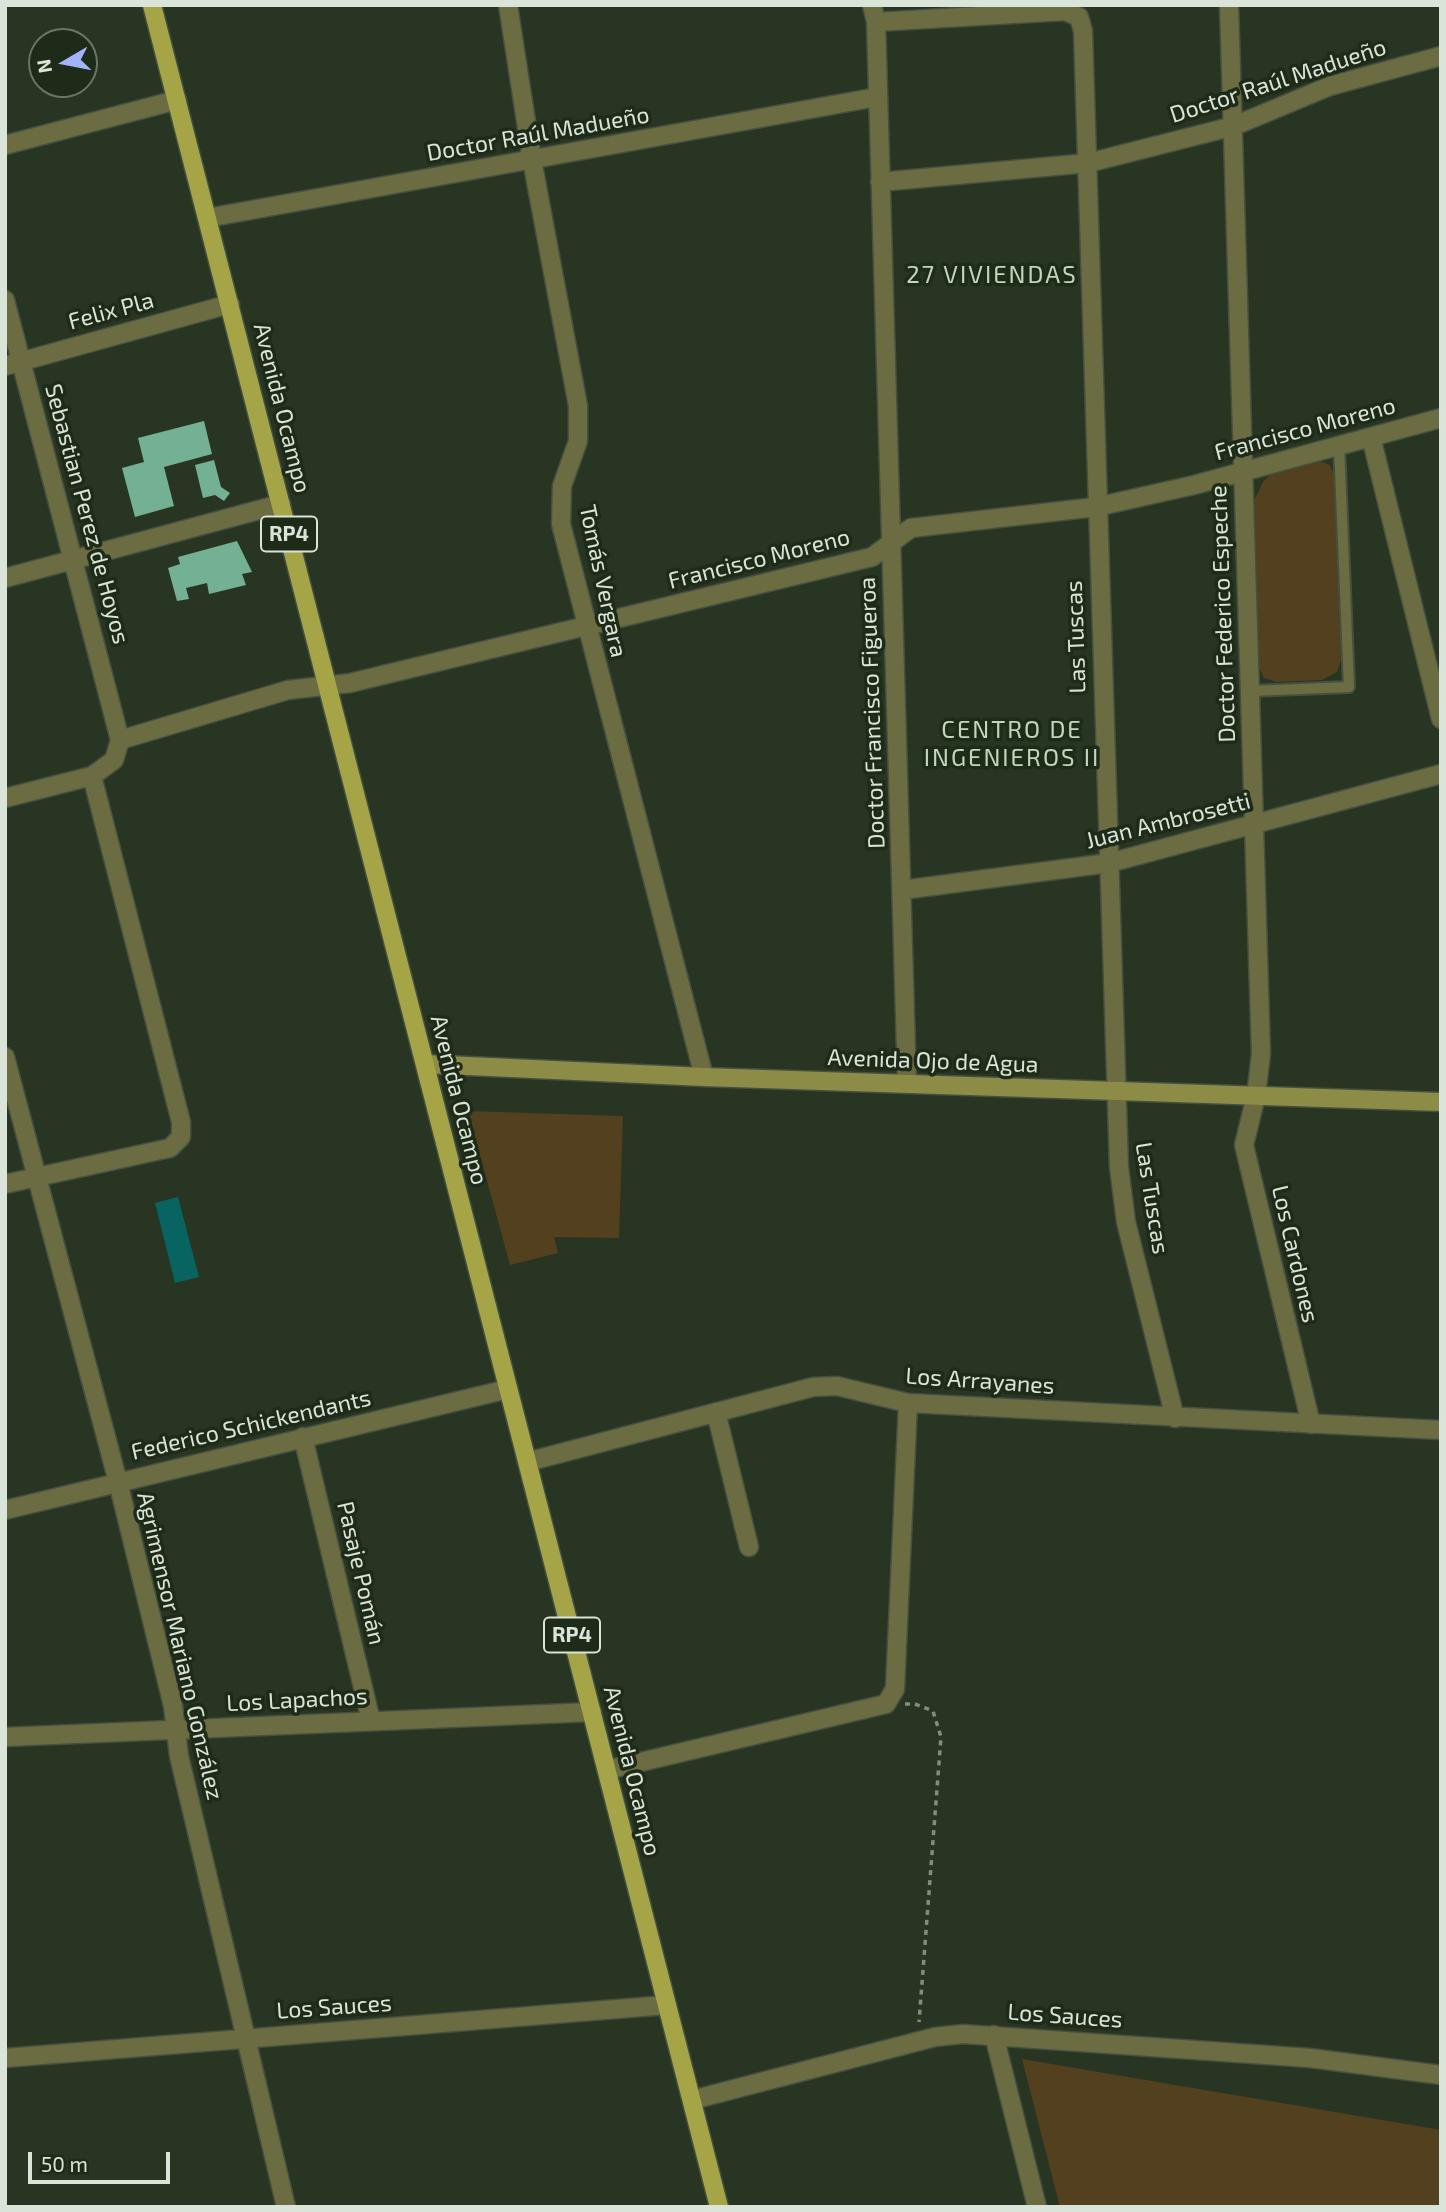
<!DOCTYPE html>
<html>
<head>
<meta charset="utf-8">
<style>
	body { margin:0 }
	#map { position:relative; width:1446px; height:2212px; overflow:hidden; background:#293523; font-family:"Exo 2",sans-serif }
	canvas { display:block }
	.frame { position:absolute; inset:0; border:7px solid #dbe4d8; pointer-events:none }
	.north { position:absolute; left:28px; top:28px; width:70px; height:70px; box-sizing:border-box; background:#1f2b19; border:2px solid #6a7565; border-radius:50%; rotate:260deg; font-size:19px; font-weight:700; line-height:28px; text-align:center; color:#dbe4d8 }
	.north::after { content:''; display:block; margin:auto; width:24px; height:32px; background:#a1b3fd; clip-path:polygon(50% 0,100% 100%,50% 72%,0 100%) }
	.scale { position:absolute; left:28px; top:2152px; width:142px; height:32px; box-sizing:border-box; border:4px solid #dbe4d8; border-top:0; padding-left:9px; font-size:21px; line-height:24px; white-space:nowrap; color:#dbe4d8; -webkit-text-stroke:5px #1f2b19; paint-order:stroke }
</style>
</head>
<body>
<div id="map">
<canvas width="1446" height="2212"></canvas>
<div class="frame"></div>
<div class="north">N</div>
<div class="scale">50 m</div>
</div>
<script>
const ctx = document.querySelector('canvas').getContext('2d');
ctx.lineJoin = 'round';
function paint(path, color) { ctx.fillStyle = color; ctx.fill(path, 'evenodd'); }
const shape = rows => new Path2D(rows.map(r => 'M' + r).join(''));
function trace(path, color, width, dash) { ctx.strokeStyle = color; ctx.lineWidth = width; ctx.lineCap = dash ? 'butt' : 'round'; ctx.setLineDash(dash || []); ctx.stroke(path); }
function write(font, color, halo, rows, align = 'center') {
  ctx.font = font + ' "Exo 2",sans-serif'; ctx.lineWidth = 7; ctx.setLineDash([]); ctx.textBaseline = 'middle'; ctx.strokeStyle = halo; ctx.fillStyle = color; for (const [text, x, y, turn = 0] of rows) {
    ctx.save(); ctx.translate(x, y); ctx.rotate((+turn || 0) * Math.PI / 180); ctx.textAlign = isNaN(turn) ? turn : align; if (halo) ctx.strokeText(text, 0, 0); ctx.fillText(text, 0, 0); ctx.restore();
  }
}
const green = shape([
	[1317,460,1330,465,1334,475,1341,660,1337,672,1322,680,1277,682,1264,678,1259,667,1254,501,1263,482,1273,472],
	[468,1111,623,1116,619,1238,554,1237,558,1253,510,1265],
	[1022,2059,1441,2130,1441,2207,1060,2207]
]);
const water = shape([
	[178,1197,199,1277,175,1283,155,1203]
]);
const building = shape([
	[204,421,212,454,164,467,174,506,135,517,122,468,144,462,138,438],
	[214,460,221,487,230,493,224,501,215,495,203,498,195,465],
	[237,541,252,572,242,574,246,585,209,594,207,583,186,588,189,599,177,601,168,568,180,564,178,557]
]);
const path = shape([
	[905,1704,915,1704,933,1711,941,1737,919,2022]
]);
const lane = shape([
	[1250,691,1349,687,1339,445]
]);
const street = shape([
	[508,5,532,160,578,406,578,441,562,486,561,524,704,1077],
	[872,5,876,22,907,1084],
	[1229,5,1261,1054,1256,1096,1244,1145,1311,1424],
	[876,22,1065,11,1079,17,1083,31,1119,1167,1126,1222,1175,1418],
	[5,145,177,100],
	[880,182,1088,163,1234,126,1330,86,1441,56],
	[207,218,877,97],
	[5,300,120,740,114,760,92,776,5,798],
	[5,366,230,304],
	[1371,437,1441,719],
	[5,578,281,504],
	[120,740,288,690,350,683,872,557,911,528,1096,507,1194,485,1441,418],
	[902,890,1109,863,1441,774],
	[5,1057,118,1482,173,1706,179,1756,286,2207],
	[5,1184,170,1148,181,1137,181,1122,92,776],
	[716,1412,749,1547],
	[303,1437,371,1721],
	[527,1462,813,1387,837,1386,908,1403,1441,1430],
	[5,1510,508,1389],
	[5,1737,592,1712],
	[607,1770,886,1704,895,1689,908,1403],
	[994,2035,1037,2207],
	[5,2058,667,2005],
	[692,2100,935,2037,963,2034,1310,2058,1441,2075]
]);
const secondary = shape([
	[425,1064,704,1077,1441,1102]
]);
const primary = shape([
	[152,5,719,2207]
]);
const shields = [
	[289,534,56],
	[572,1635,56]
];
const shieldNames = [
	["RP4",289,534],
	["RP4",572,1635]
];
const streetNames = [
	["Doctor Raúl Madueño",1278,81,-18],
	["Doctor Raúl Madueño",538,134,-10],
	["Felix Pla",111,311,-15],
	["Avenida Ocampo",282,408,76],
	["Francisco Moreno",1305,429,-15],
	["Sebastian Perez de Hoyos",87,514,75],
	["Francisco Moreno",759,559,-14],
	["Tomás Vergara",603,581,78],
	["Doctor Federico Espeche",1223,614,-92],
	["Las Tuscas",1076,637,-92],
	["Doctor Francisco Figueroa",872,713,-92],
	["Juan Ambrosetti",1168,821,-14],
	["Avenida Ojo de Agua",933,1061,2],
	["Avenida Ocampo",459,1100,76],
	["Las Tuscas",1152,1198,81],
	["Los Cardones",1295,1254,77],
	["Los Arrayanes",980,1381,4],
	["Federico Schickendants",251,1425,-13],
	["Pasaje Pomán",361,1573,77],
	["Agrimensor Mariano González",180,1646,77],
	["Los Lapachos",297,1700,-3],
	["Avenida Ocampo",632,1771,76],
	["Los Sauces",334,2007,-4],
	["Los Sauces",1065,2016,4]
];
const neighbourhoodNames = [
	["27 VIVIENDAS",992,275],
	["CENTRO DE",1012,730],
	["INGENIEROS II",1012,758]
];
paint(green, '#52401e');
paint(water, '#076461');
paint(building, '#74b194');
trace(lane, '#455140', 14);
trace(street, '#455140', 21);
trace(secondary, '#455140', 21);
trace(primary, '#455140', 21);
trace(path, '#828d7e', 3.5, [5, 5]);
trace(lane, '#6b6c41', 10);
trace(street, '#6b6c41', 18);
trace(secondary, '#8c8c46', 18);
trace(primary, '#a5a548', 18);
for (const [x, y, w] of shields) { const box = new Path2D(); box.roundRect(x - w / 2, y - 17.5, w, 35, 5); ctx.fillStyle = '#1f2b19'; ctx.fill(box); trace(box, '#dbe4d8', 2); }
write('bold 21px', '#dbe4d8', null, shieldNames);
write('23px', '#dbe4d8', '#1f2b19', streetNames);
ctx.letterSpacing = '2px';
write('24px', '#c4d4bd', '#1f2b19', neighbourhoodNames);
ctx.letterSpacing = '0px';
</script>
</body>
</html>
